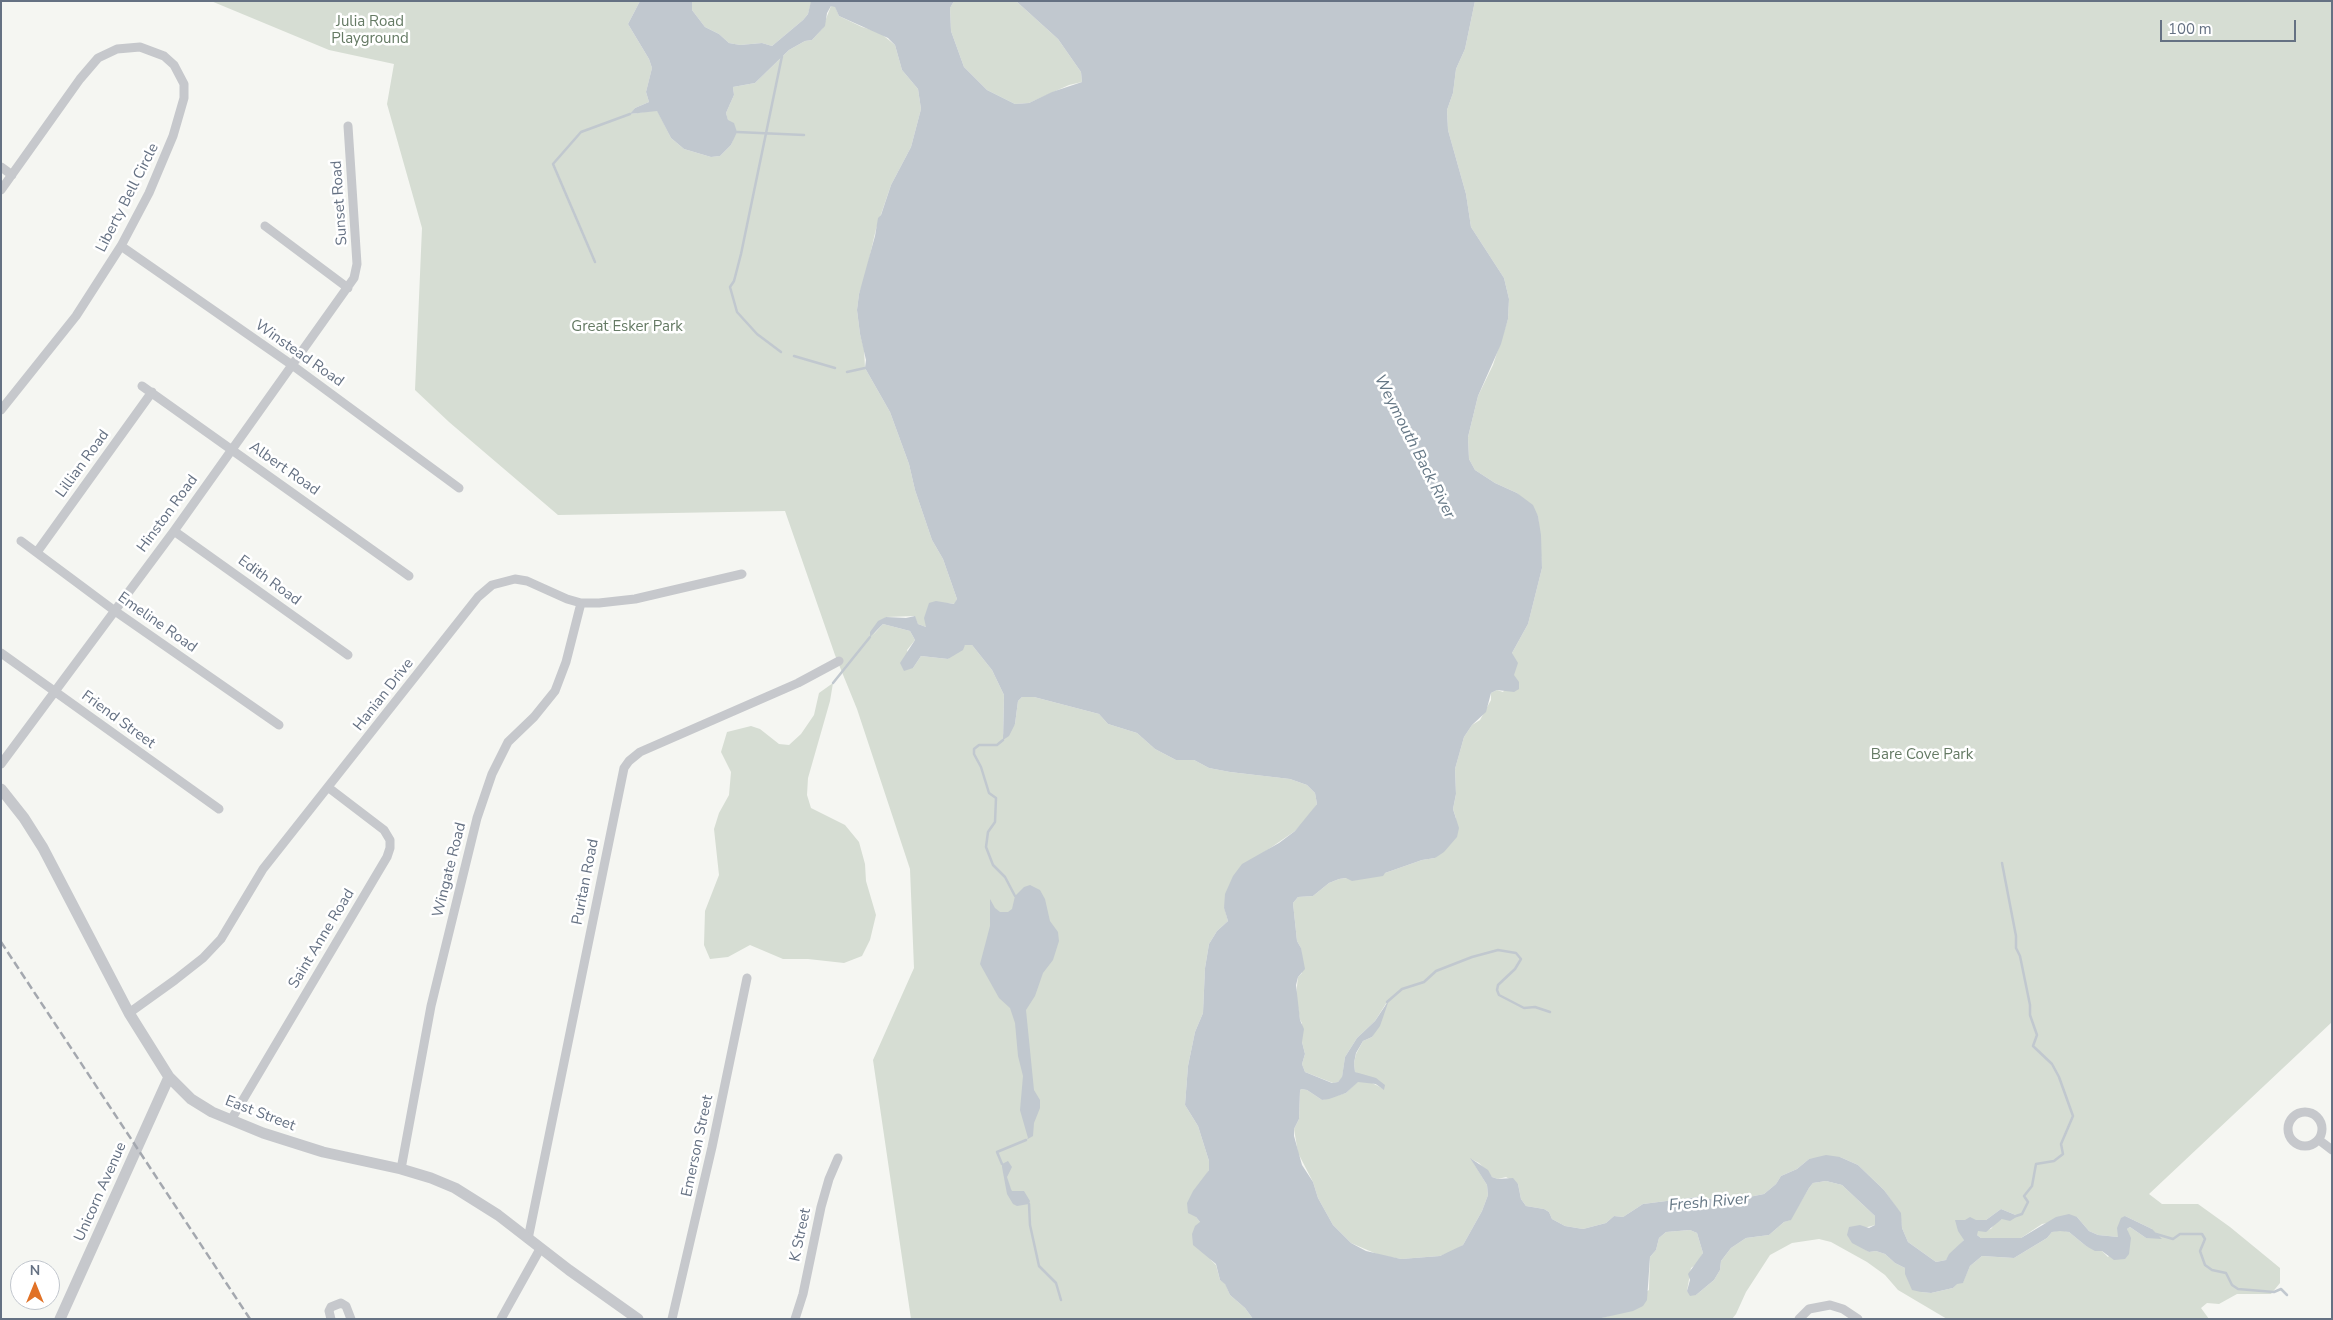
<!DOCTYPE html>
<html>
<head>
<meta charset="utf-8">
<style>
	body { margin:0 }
	#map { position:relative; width:2333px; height:1320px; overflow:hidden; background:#f5f6f2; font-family:"Nunito Sans",sans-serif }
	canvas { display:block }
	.frame { position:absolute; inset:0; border:2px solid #657183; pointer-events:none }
	.north { position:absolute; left:10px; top:1260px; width:50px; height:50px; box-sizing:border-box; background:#fff; border:1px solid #c1c6cd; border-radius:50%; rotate:0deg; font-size:14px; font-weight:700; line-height:20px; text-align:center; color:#657183 }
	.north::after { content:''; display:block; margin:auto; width:18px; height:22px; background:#e17227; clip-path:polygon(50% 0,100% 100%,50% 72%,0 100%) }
	.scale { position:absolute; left:2160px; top:20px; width:136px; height:22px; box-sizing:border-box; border:2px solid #657183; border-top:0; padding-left:6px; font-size:15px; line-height:18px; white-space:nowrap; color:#657183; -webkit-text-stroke:4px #fff; paint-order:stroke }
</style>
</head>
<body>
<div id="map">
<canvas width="2333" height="1320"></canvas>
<div class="frame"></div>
<div class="north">N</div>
<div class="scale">100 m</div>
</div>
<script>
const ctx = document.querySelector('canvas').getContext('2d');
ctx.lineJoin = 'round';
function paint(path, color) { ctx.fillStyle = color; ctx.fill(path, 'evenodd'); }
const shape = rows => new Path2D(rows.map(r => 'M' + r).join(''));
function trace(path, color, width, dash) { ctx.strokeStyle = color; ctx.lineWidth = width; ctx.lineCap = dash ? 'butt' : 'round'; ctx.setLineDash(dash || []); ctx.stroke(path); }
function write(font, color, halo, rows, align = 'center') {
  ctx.font = font + ' "Nunito Sans",sans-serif'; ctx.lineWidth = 5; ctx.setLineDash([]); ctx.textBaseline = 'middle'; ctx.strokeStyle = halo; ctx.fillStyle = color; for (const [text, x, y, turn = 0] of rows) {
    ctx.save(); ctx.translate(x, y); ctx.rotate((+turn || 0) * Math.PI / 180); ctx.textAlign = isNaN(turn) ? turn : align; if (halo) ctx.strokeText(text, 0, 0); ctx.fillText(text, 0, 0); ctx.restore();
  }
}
const green = shape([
	[211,1,640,1,628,24,649,59,652,68,646,92,649,102,635,108,631,114,657,110,671,138,684,149,711,157,720,156,731,145,733,140,726,113,734,95,733,87,755,83,789,50,805,41,812,40,822,29,831,6,835,6,839,16,862,27,879,32,895,45,902,70,918,89,921,109,911,147,891,185,876,229,865,277,859,294,857,310,860,334,864,349,865,368,890,412,909,464,915,490,932,540,943,559,957,599,955,604,946,603,926,627,918,624,914,616,886,617,873,635,883,624,910,631,915,640,907,650,913,668,921,656,948,659,965,645,972,645,992,670,1004,695,1003,735,1015,724,1018,701,1022,697,1034,697,1099,714,1108,724,1137,733,1155,749,1176,760,1194,760,1209,768,1230,772,1290,779,1307,785,1315,793,1317,804,1307,819,1295,831,1263,853,1224,907,1228,921,1217,931,1209,944,1205,968,1203,1013,1195,1032,1188,1066,1185,1105,1198,1126,1209,1161,1209,1170,1206,1175,1196,1217,1200,1222,1211,1260,1216,1265,1220,1280,1225,1283,1230,1295,1245,1308,1253,1319,911,1319,873,1060,914,968,910,869,857,709,835,655,785,511,558,515,449,422,415,390,422,228,387,104,394,64,329,50],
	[692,1,811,1,811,3,808,14,803,20,772,46,762,43,740,45,729,43,719,34,705,27,692,10],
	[954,1,1016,1,1058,39,1081,72,1082,82,1069,85,1029,103,1015,104,987,90,964,67,951,31,950,8],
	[1475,1,2332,1,2332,1022,2149,1194,2162,1204,2198,1204,2230,1227,2280,1268,2280,1283,2271,1294,2237,1294,2219,1304,2207,1303,2201,1308,2209,1319,1947,1319,1898,1290,1885,1275,1867,1262,1831,1242,1819,1239,1792,1243,1770,1255,1746,1292,1736,1314,1732,1319,1597,1319,1612,1315,1649,1290,1650,1257,1656,1250,1659,1238,1666,1232,1690,1230,1697,1233,1703,1253,1697,1264,1691,1268,1687,1291,1696,1295,1714,1280,1720,1270,1721,1261,1731,1248,1746,1238,1769,1235,1784,1222,1790,1220,1809,1188,1813,1183,1826,1181,1842,1185,1875,1216,1875,1225,1864,1228,1857,1244,1869,1252,1876,1251,1885,1254,1895,1263,1905,1268,1921,1292,1931,1293,1953,1288,1957,1283,1963,1282,1970,1266,1982,1256,2014,1258,2047,1238,2052,1232,2060,1230,2069,1232,2086,1246,2102,1251,2108,1257,2128,1234,2127,1229,2130,1227,2146,1238,2152,1229,2125,1216,2118,1237,2098,1235,2089,1231,2077,1217,2042,1224,2021,1238,1981,1238,1977,1235,1977,1231,1991,1229,1995,1223,2002,1219,2018,1216,2001,1209,1986,1220,1975,1220,1964,1240,1946,1260,1936,1262,1908,1242,1902,1228,1900,1213,1884,1190,1858,1165,1840,1157,1809,1159,1797,1169,1781,1176,1776,1184,1764,1194,1749,1197,1741,1195,1735,1199,1718,1200,1698,1197,1643,1204,1623,1217,1614,1216,1606,1223,1583,1229,1565,1226,1552,1219,1549,1212,1544,1209,1526,1206,1521,1199,1518,1184,1506,1177,1498,1179,1492,1177,1479,1163,1471,1159,1487,1185,1488,1195,1482,1211,1463,1245,1453,1251,1440,1256,1401,1259,1379,1255,1351,1243,1333,1225,1318,1198,1313,1182,1298,1153,1294,1129,1299,1119,1300,1091,1301,1089,1307,1090,1322,1100,1346,1093,1357,1082,1368,1081,1384,1089,1355,1072,1354,1063,1356,1054,1363,1041,1372,1037,1387,1002,1375,1021,1357,1038,1345,1057,1342,1078,1338,1082,1333,1083,1305,1072,1302,1064,1305,1054,1302,1042,1302,1023,1300,1020,1296,995,1298,977,1302,973,1301,948,1297,941,1293,903,1298,897,1313,896,1329,883,1339,879,1385,873,1422,860,1435,858,1456,818,1453,809,1456,794,1455,769,1464,737,1472,725,1480,720,1491,700,1491,693,1497,690,1503,692,1514,676,1512,653,1528,624,1542,568,1538,516,1517,493,1495,483,1475,470,1469,459,1468,437,1478,396,1493,365,1508,319,1509,299,1504,278,1471,227,1466,194,1448,130,1447,110,1453,93,1456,69,1465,49],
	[833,683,830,701,808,778,807,795,811,808,845,825,859,842,865,864,866,881,876,915,870,940,862,956,844,963,808,959,783,959,750,945,728,957,710,959,704,945,705,911,719,875,714,829,719,813,729,795,731,772,721,752,727,732,751,726,760,729,779,744,789,745,801,734,814,715,819,693]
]);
const water = shape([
	[640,1,692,1,692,10,705,27,719,34,729,43,740,45,762,43,772,46,803,20,808,14,811,1,954,1,950,8,951,31,964,67,987,90,1015,104,1029,103,1052,92,1082,82,1081,72,1058,39,1016,1,1475,1,1465,49,1456,69,1453,93,1447,110,1448,130,1466,194,1471,227,1504,278,1509,299,1508,319,1501,344,1478,396,1468,437,1469,459,1475,470,1495,483,1517,493,1533,505,1538,516,1541,535,1542,568,1528,624,1512,653,1518,663,1514,675,1519,682,1519,689,1514,692,1497,690,1491,693,1486,712,1472,725,1464,737,1455,769,1456,794,1453,809,1459,828,1457,837,1444,852,1435,858,1422,860,1385,873,1383,876,1352,881,1346,878,1339,879,1329,883,1313,896,1298,897,1293,903,1297,941,1301,948,1305,969,1298,977,1296,985,1300,1020,1304,1029,1302,1042,1305,1054,1302,1064,1305,1072,1332,1083,1338,1082,1342,1077,1345,1057,1357,1038,1375,1021,1389,1000,1380,1026,1372,1037,1363,1041,1356,1053,1354,1063,1355,1072,1376,1078,1385,1085,1384,1090,1376,1084,1358,1082,1346,1093,1329,1099,1322,1100,1307,1090,1301,1089,1300,1091,1299,1119,1294,1129,1294,1136,1302,1165,1313,1182,1318,1198,1333,1225,1351,1243,1366,1251,1401,1259,1440,1256,1463,1245,1482,1211,1488,1195,1487,1185,1470,1158,1488,1170,1492,1177,1498,1179,1513,1178,1518,1184,1521,1199,1526,1206,1544,1209,1549,1212,1552,1219,1565,1226,1583,1229,1606,1223,1614,1216,1623,1217,1643,1204,1698,1197,1718,1200,1735,1199,1741,1195,1749,1197,1764,1194,1776,1184,1781,1176,1797,1169,1809,1159,1826,1155,1840,1157,1858,1165,1884,1190,1901,1213,1902,1228,1908,1242,1936,1262,1946,1260,1949,1254,1964,1240,1958,1231,1955,1220,1965,1220,1970,1217,1976,1220,1986,1220,2001,1209,2018,1216,2010,1221,2002,1219,1986,1232,1978,1231,1977,1235,1981,1238,2021,1238,2056,1217,2069,1214,2077,1217,2089,1231,2098,1235,2118,1237,2117,1228,2121,1218,2125,1216,2152,1229,2162,1239,2146,1238,2130,1227,2127,1229,2131,1238,2129,1254,2125,1259,2114,1260,2102,1251,2095,1251,2086,1246,2069,1232,2060,1231,2052,1232,2047,1238,2014,1258,1982,1256,1970,1266,1963,1283,1957,1284,1953,1288,1931,1293,1921,1292,1912,1290,1905,1274,1905,1268,1895,1263,1885,1254,1876,1251,1869,1252,1852,1243,1847,1235,1849,1227,1860,1225,1869,1228,1875,1225,1875,1216,1842,1185,1826,1181,1813,1183,1809,1188,1791,1220,1784,1222,1769,1235,1746,1238,1731,1248,1721,1261,1720,1270,1714,1280,1696,1295,1690,1296,1687,1291,1690,1280,1688,1274,1703,1253,1697,1233,1690,1230,1666,1232,1659,1238,1656,1250,1650,1257,1647,1300,1643,1306,1633,1311,1597,1319,1253,1319,1245,1308,1230,1295,1225,1284,1220,1280,1216,1264,1193,1245,1192,1234,1195,1226,1200,1222,1196,1217,1188,1213,1187,1203,1193,1191,1209,1170,1209,1161,1198,1126,1185,1105,1188,1066,1195,1032,1203,1013,1205,968,1209,944,1217,931,1228,921,1224,908,1225,894,1233,876,1242,864,1279,843,1295,831,1317,804,1315,793,1307,785,1290,779,1230,772,1209,768,1194,760,1176,760,1155,749,1137,733,1108,724,1099,714,1034,697,1022,697,1018,701,1015,724,1009,736,1003,740,1004,695,992,670,972,645,965,645,963,650,948,659,921,656,913,668,904,671,900,663,915,640,910,631,883,624,870,637,870,632,878,621,886,617,906,618,915,616,918,624,926,627,924,618,929,603,936,601,954,604,957,599,943,559,932,540,915,490,909,464,890,412,865,368,866,360,860,334,857,310,859,294,875,236,878,218,881,215,891,185,911,147,921,109,918,89,902,70,895,45,888,38,839,16,835,7,831,6,827,13,825,26,812,40,805,41,789,50,755,83,733,87,734,95,726,113,728,120,734,123,737,132,731,145,720,156,711,157,684,149,671,138,657,111,630,114,635,108,649,102,646,92,652,68,649,59,628,24],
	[1030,885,1040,890,1045,899,1050,921,1058,932,1059,941,1053,960,1043,973,1035,996,1026,1010,1034,1090,1040,1100,1040,1108,1034,1123,1033,1136,1026,1140,1028,1138,1020,1110,1023,1076,1018,1056,1015,1023,1010,1008,999,998,980,964,990,926,990,899,995,908,1000,912,1008,912,1012,909,1015,896,1024,887],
	[1008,1161,1012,1167,1007,1177,1011,1189,1012,1191,1024,1191,1030,1201,1029,1204,1017,1206,1013,1204,1007,1194,1002,1167,1002,1164]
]);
const stream = shape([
	[737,132,804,135],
	[595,262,553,164,581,132,630,114],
	[781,352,757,334,737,312,730,287,734,281,741,254,782,56],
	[794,356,835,368],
	[847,372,865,368],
	[833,683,870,637],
	[1003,740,997,745,979,745,974,749,974,754,981,767,989,793,996,798,995,822,988,832,986,847,993,865,1005,877,1015,896],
	[2002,863,2016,936,2016,948,2020,956,2030,1005,2030,1015,2037,1035,2033,1046,2052,1064,2059,1077,2073,1116,2061,1144,2063,1154,2054,1161,2036,1164,2032,1186,2024,1196,2028,1202,2022,1214,2016,1216],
	[1387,1002,1402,989,1424,982,1436,971,1472,957,1498,950,1516,953,1521,959,1515,969,1498,985,1497,990,1499,995,1524,1008,1535,1007,1550,1012],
	[1002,1164,997,1152,1026,1140],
	[1029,1204,1030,1225,1039,1266,1056,1283,1061,1300],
	[2156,1234,2173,1239,2180,1234,2202,1234,2205,1239,2200,1251,2205,1265,2212,1270,2226,1273,2232,1285,2238,1289,2274,1292,2281,1289,2287,1295]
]);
const minor = shape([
	[1,167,12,175],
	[1,190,80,79,98,58,117,49,140,47,164,56,174,65,184,84,184,98,173,136,149,193,121,246,76,316,1,410],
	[265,226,348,288],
	[121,246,292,365,459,488],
	[142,386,409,576],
	[174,531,348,655],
	[21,541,115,611,279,725],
	[37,552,152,392],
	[1,653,219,809],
	[1,764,174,531,354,278,357,264,348,126],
	[129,1013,175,980,203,958,221,939,263,869,478,597,492,585,515,579,527,581,567,599,581,603,599,603,635,599,742,574],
	'2288 1129a17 17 0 1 1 34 0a17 17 0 1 1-34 0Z',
	[231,1120,387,857,390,848,390,840,384,830,329,788],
	[2319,1140,2332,1150],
	[401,1169,431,1006,477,818,492,774,508,742,534,717,555,691,566,662,581,603],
	[528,1239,624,768,629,761,640,752,798,683,839,661],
	[331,1319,329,1311,331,1307,341,1303,346,1306,351,1319],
	[501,1319,540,1249],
	[672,1319,712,1147,747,978],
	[795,1319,803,1294,821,1207,829,1179,838,1158],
	[1799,1319,1809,1309,1830,1305,1843,1309,1858,1319]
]);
const tertiary = shape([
	[1,789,24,818,43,848,129,1013,169,1077,191,1099,212,1112,263,1133,323,1152,401,1169,431,1178,455,1188,498,1215,569,1270,638,1319],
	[60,1319,169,1077]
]);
const rail = shape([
	[1,942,250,1319]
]);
const parkNames = [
	["Julia Road",370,22],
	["Playground",370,39],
	["Great Esker Park",627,327],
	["Bare Cove Park",1922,755]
];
const streetNames = [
	["Liberty Bell Circle",128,198,-63],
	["Sunset Road",340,203,-94],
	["Winstead Road",299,354,35],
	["Lillian Road",83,464,-54],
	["Albert Road",284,469,35],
	["Hinston Road",168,514,-54],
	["Edith Road",269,581,36],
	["Emeline Road",157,623,35],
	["Hanian Drive",384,695,-52],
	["Friend Street",118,720,36],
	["Wingate Road",450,870,-76],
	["Puritan Road",586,882,-79],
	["Saint Anne Road",322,939,-59],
	["East Street",260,1114,21],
	["Emerson Street",698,1146,-78],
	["Unicorn Avenue",101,1192,-66],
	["K Street",801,1235,-78]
];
const waterNames = [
	["Weymouth Back River",1414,447,63],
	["Fresh River",1709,1203,-5]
];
paint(green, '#d6ddd3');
paint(water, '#c1c8cf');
trace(stream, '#c1c8cf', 2.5);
trace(minor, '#c6c8cc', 9);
trace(tertiary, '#c6c8cc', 11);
trace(rail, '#a4a8af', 2.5, [8, 4]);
write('15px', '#657a64', '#fff', parkNames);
write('15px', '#657183', '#fff', streetNames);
write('italic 16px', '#667886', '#fff', waterNames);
</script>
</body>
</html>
